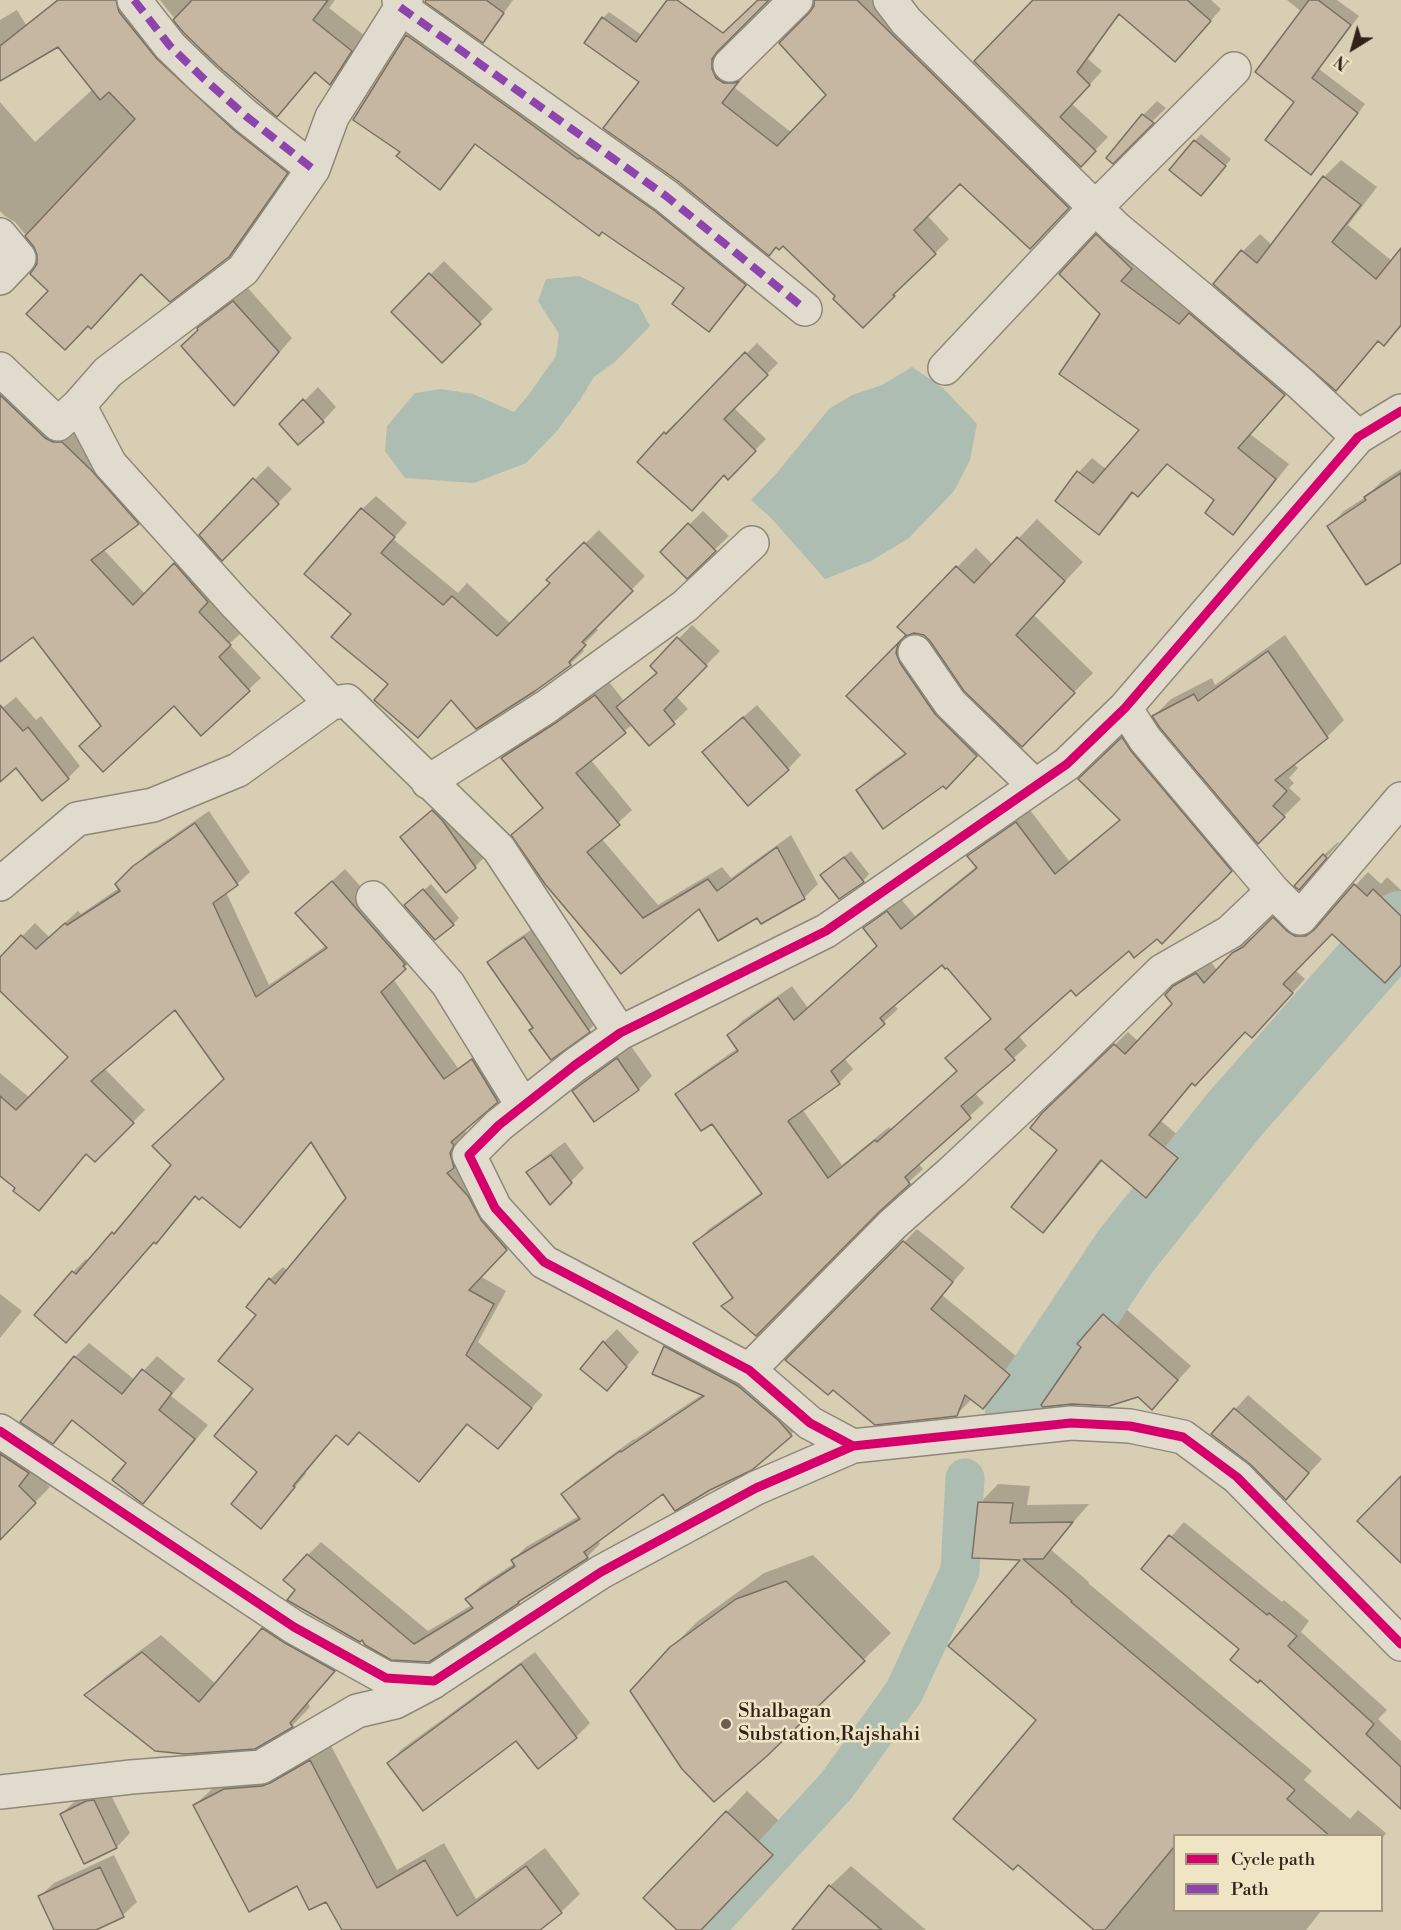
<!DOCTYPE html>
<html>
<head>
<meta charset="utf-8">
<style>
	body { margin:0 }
	#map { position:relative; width:1401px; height:1930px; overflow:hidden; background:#d8ceb3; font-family:"Libre Bodoni",serif }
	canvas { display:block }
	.legend { position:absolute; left:1173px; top:1834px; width:210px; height:78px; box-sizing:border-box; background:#efe4c4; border:2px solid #a39680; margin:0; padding:8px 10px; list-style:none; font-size:18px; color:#31211b }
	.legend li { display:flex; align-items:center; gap:12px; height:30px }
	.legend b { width:30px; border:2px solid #a39680 }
	.north { position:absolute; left:1323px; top:18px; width:60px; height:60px; -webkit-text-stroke:4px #efe4c4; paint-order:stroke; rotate:217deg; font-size:16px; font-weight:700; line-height:24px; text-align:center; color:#31211b }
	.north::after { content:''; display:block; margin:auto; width:21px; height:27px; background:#31211b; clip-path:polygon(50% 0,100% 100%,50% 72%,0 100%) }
</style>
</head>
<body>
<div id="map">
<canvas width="1401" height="1930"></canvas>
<ul class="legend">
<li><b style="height:8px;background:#d6006c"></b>Cycle path</li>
<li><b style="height:8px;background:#8e44ad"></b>Path</li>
</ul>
<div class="north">N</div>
</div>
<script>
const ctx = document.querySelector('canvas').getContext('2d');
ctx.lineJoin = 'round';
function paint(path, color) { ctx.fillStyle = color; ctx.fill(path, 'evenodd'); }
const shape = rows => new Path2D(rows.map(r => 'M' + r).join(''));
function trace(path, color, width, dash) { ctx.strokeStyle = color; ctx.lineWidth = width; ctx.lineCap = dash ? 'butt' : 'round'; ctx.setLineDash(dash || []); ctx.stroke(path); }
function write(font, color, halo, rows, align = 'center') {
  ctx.font = font + ' "Libre Bodoni",serif'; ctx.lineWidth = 5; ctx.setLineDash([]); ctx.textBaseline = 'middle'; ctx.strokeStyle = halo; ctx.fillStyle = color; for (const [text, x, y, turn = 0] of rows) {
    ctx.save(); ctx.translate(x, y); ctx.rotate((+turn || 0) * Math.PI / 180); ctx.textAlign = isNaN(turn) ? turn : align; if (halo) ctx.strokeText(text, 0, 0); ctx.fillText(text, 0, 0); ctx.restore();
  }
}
const water = shape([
	[579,276,638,304,650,326,616,361,594,377,580,400,556,432,526,463,474,483,405,478,385,451,387,426,415,393,441,389,473,394,514,412,527,397,556,356,559,334,538,301,546,279],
	[912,367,943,388,977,424,970,460,954,491,909,538,871,561,825,579,772,519,751,500,776,474,829,409,852,395,882,385]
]);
const shadow = shape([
	[57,0,135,0,301,158,243,241,228,256,142,273,88,324,50,291,39,263,39,254,35,246,15,222,5,216,0,211,0,102,35,142,93,89,58,45,0,79,0,20,17,10,26,25],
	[160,0,335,0,329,8,365,36,344,68,330,82,316,71,291,100,185,32],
	[428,0,513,0,489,34],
	[759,0,767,0,730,37,725,45,725,54,740,70,749,70,735,88,792,133,829,95,811,14,815,6,815,0,884,0,1082,193,1044,233,960,182,927,215,949,239,863,326,838,296,783,244,679,180,616,135],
	[1035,0,1044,0,1095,50,1088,59,1102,71,1072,104,1108,137,1081,165,976,61],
	[1087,0,1211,0,1221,9,1186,49,1121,14,1109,26],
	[1287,0,1337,0,1359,16,1319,69,1365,104,1319,165,1311,173,1296,102,1302,12],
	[609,12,653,43,637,67,603,18],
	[419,24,756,273,720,319,709,330,686,288,476,143,451,177,440,188,402,151,355,119,408,35],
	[1157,101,1166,108,1113,161,1108,158,1143,115],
	[1201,134,1231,159,1207,188,1195,141],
	[1341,160,1377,187,1348,225,1392,261,1401,251,1401,327,1384,344,1379,340,1336,389,1243,251,1260,234,1272,245,1324,177],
	[1111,222,1145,254,1133,266,1193,310,1297,380,1250,434,1289,464,1246,519,1233,533,1216,500,1168,462,1134,492,1113,519,1099,533,1057,500,1079,472,1092,458,1106,469,1142,429,1102,314,1097,236],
	[444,261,493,309,442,361,393,312],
	[248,288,292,338,247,390,199,328,212,315],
	[757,343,778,363,734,408,766,439,728,478,724,474,692,509,665,433,676,422,677,424],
	[0,372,74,431,104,459,149,511,138,523,103,549,146,595,186,552,219,589,209,599,241,633,229,644,261,678,201,734,174,704,103,725,33,635,0,650],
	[318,387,336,407,323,421,281,424],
	[268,466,292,489,222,559,201,535],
	[1401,469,1401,561,1329,526,1344,511,1367,496,1381,482],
	[376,496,407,523,393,539,458,593,467,583,511,624,552,583,548,580,599,530,645,576,595,627,598,630,581,647,584,651,570,664,452,699,418,736,353,613,362,509],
	[703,511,729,536,687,576,662,552],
	[1037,519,1083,562,1034,615,1093,673,1022,745,931,640,924,634,914,632,910,633,909,638,990,741,960,773,944,784,858,790,872,776,906,752,849,696,910,633,899,626,976,548,993,565],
	[692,625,720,651,676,696,688,709,650,744,633,724,590,759,632,810,601,838,658,905,722,867,731,878,791,835,818,884,805,897,761,922,758,916,699,907,621,972,513,835,544,807,503,758,516,745,572,709,609,682,624,701,658,671,652,666],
	[1285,635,1344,720,1327,737,1293,763,1298,768,1289,778,1294,783,1289,788,1301,799,1258,842,1154,716,1171,699,1212,678,1215,685],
	[16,697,36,720,41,716,80,766,68,778,16,766,0,780,0,710],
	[757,705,801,755,788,769,718,739],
	[1136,725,1245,857,1162,941,1157,937,1129,949,1071,988,1018,1035,1027,1046,975,1093,984,1103,918,1163,923,1169,880,1208,723,1306,733,1296,695,1243,709,1229,762,1192,712,1122,677,1095,691,1081,738,1048,729,1035,742,1021,792,986,808,1008,878,945,865,929,878,915,901,899,915,916,977,866,969,856,983,842,1030,810,1069,861,1121,819,1093,766],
	[942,963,992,1018,947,1058,958,1071,891,1129,889,1127,842,1165,802,1109,839,1083,853,1069,844,1058,898,1009,894,1005],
	[447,798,488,853,475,867,402,837],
	[209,811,250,872,237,884,226,892,269,985,327,945,310,901,345,869,417,950,417,955,393,979,458,1068,485,1048,510,1088,464,1130,466,1132,463,1139,519,1236,480,1276,506,1291,478,1342,543,1395,498,1447,468,1423,419,1480,360,1431,348,1443,337,1434,305,1473,306,1474,261,1527,255,1389,258,1314,270,1279,283,1267,288,1271,348,1198,312,1141,253,1213,240,1226,202,1195,196,1196,169,1229,155,1241,79,1329,73,1272,86,1259,88,1262,173,1165,226,1079,175,1007,104,1068,145,1110,95,1160,87,1153,51,1197,39,1209,0,1174,0,1073,30,1098,70,1057,0,989,0,959,35,923,49,937,78,911,81,914,119,888,117,884,148,853],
	[1338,842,1339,843,1299,888,1324,855],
	[851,851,869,874,863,881,829,869],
	[1368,872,1381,884,1387,877,1401,890,1401,964,1332,932,1295,970,1305,979,1265,1023,1246,1030,1193,1083,1161,1121,1190,1145,1159,1183,1146,1196,1103,1160,1056,1218,1043,1231,1059,1149,1058,1100,1128,1032,1139,1042,1174,1004,1167,995,1188,973,1210,961,1217,970,1247,940,1258,934,1287,905,1309,923,1321,923],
	[431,884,459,918,453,924,413,899],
	[535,927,600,1019,589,1030,534,1027,489,962,500,951],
	[631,1046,652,1076,639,1089,594,1120,574,1091,588,1078],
	[565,1142,584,1168,550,1203,528,1173,542,1159],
	[917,1229,965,1268,942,1295,1022,1361,983,1407,971,1397,970,1401,956,1415,788,1360],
	[0,1294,22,1311,0,1338],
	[1118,1302,1191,1366,1152,1408,1138,1396,1072,1403,1083,1347,1079,1344],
	[617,1329,639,1352,620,1375,604,1342],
	[678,1334,804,1422,790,1435,663,1492,598,1540,600,1544,587,1557,429,1660,362,1638,297,1590,308,1555,321,1542,428,1631,472,1605,467,1599,480,1586,515,1563,513,1560,526,1547,579,1516,563,1494,576,1481,634,1439,634,1440,703,1394,665,1347],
	[89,1343,135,1380,157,1356,185,1379,171,1396,208,1425,156,1488,143,1502,128,1463,73,1419,53,1442,22,1422,75,1357],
	[1248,1395,1322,1459,1299,1484,1251,1463,1213,1434],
	[0,1438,50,1487,0,1538],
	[998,1484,1030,1486,1027,1505,1089,1504,1050,1549,1089,1582,1088,1583,1312,1771,1304,1780,1350,1819,1358,1810,1386,1833,1382,1839,1382,1836,1174,1836,1174,1910,1322,1910,1306,1930,1108,1930,1105,1928,1103,1930,1097,1930,1038,1720,1023,1558,980,1503],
	[1184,1522,1282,1602,1284,1600,1309,1621,1301,1632,1387,1710,1378,1719,1401,1741,1401,1807,1241,1649,1143,1569],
	[813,1555,891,1633,766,1755,671,1648,698,1621,764,1573],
	[282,1611,352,1652,308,1703,310,1707,292,1726,87,1695,105,1677,161,1635,216,1684,263,1629],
	[535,1652,590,1723,576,1737,538,1767,517,1739,389,1763,402,1749],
	[329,1742,397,1870,444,1843,476,1899,545,1848,580,1894,561,1912,537,1930,344,1930,326,1900,297,1884,195,1805,214,1787],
	[107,1787,130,1833,117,1847,84,1862,61,1814,75,1801,101,1788],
	[747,1791,792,1833,700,1930,679,1930,646,1898],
	[114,1855,137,1902,123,1915,92,1930,56,1930,40,1896,54,1883],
	[851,1866,926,1930,794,1930,830,1886]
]);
const canal = shape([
	[704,1930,837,1785,904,1692,960,1571,965,1478]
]);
const river = shape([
	[1019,1411,1125,1252,1234,1115,1401,925]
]);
const building = shape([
	[58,0,116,0,119,12,157,59,235,131,288,173,229,257,170,302,141,274,91,329,88,326,65,350,26,314,48,291,30,274,37,264,37,255,34,247,25,236,135,119,109,92,100,100,58,47,0,81,0,46,58,0],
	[192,0,328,0,313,20,352,51,330,85,315,72,277,117,217,65,184,33,173,20,192,0],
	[426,0,486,0,504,13,483,43,425,2,426,0],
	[667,0,677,0,723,33,758,0,769,0,717,52,712,59,712,69,716,78,724,83,734,83,739,81,722,103,777,146,826,95,779,43,809,13,814,6,814,0,857,0,1069,208,1030,249,960,184,914,230,936,254,893,295,895,296,863,328,833,299,835,296,783,246,779,250,776,247,769,256,678,181,603,128,639,82,584,43,602,17,636,42,667,0],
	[1033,0,1187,0,1211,21,1175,62,1119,14,1077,72,1090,85,1060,117,1096,151,1081,167,974,61,1033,0],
	[1309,0,1318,0,1351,25,1312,78,1358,113,1311,175,1265,140,1294,102,1255,72,1309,0],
	[406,35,516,113,578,159,580,158,655,211,746,285,709,332,672,304,684,288,602,232,599,236,475,144,440,190,396,156,400,152,353,120,406,35],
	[1142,114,1154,123,1113,164,1106,158,1142,114],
	[1194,140,1226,166,1201,196,1169,170,1194,140],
	[1323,176,1361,205,1332,242,1376,279,1401,248,1401,325,1384,346,1378,341,1336,391,1213,284,1241,250,1257,263,1323,176],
	[1096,234,1132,269,1121,281,1179,324,1189,313,1285,395,1238,448,1276,479,1233,535,1205,513,1214,500,1167,464,1138,497,1132,492,1099,535,1055,501,1077,471,1093,483,1139,430,1059,374,1100,314,1059,274,1096,234],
	[429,273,481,324,442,363,391,312,429,273],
	[233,301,279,352,234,406,181,346,198,330,197,328,233,301],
	[745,352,768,375,724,419,756,451,728,480,724,475,692,511,637,462,664,432,666,434,745,352],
	[0,395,45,438,53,442,62,442,92,471,139,524,91,560,133,605,174,563,208,602,199,612,231,645,219,657,250,691,201,736,174,706,103,772,79,746,101,726,33,637,0,662,0,395],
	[303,399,324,422,298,445,279,424,303,399],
	[1401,473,1401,563,1366,585,1327,526,1366,500,1364,497,1401,473],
	[253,478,279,504,222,561,199,535,253,478],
	[361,508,395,537,381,553,443,605,452,596,497,636,550,583,546,580,584,542,633,591,582,642,586,645,569,662,571,665,535,691,476,729,451,700,418,738,374,700,388,684,331,637,351,614,304,574,361,508],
	[688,523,716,551,687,579,660,552,688,523],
	[1017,537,1065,581,1016,635,1075,693,1022,747,964,691,930,641,924,635,914,633,904,637,906,635,897,627,956,566,974,583,1017,537],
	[677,637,707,666,664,710,675,724,649,746,616,707,657,673,650,666,677,637],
	[903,638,898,644,896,653,900,663,935,714,977,756,946,789,943,786,883,829,856,790,906,754,846,696,903,638],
	[1268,651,1328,738,1275,780,1287,791,1273,806,1285,817,1258,844,1160,728,1152,716,1194,694,1198,701,1268,651],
	[595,695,626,733,576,773,620,825,587,852,643,918,708,879,717,891,777,847,805,899,761,924,757,918,718,941,699,909,621,974,545,884,511,835,543,808,501,758,557,722,595,695],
	[0,705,23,731,28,727,69,779,42,801,16,768,0,782,0,705],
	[743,717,789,770,748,806,702,752,743,717],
	[1122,737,1131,751,1232,871,1162,944,1157,939,1134,958,1129,951,1076,996,1071,990,1005,1049,1015,1060,961,1106,971,1118,905,1177,910,1184,880,1211,756,1336,721,1306,733,1298,693,1243,762,1194,712,1124,701,1131,675,1094,738,1051,727,1035,778,998,794,1020,877,946,863,928,887,911,901,929,977,868,967,856,1016,822,1055,874,1120,820,1078,779,1122,737],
	[942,965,945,969,947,968,991,1019,945,1058,957,1071,877,1142,875,1140,828,1178,788,1121,840,1084,831,1071,885,1024,880,1018,942,965],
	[432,810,442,820,476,868,446,893,400,837,432,810],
	[195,823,238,885,213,903,256,997,327,948,295,913,332,881,405,964,403,966,406,969,381,992,444,1079,472,1059,498,1102,451,1142,454,1145,450,1153,454,1168,447,1173,468,1196,481,1220,507,1250,469,1290,494,1304,466,1355,532,1408,498,1449,467,1424,419,1482,359,1432,348,1445,336,1435,293,1486,295,1487,261,1529,231,1504,257,1472,214,1436,253,1389,218,1361,256,1315,246,1307,269,1278,275,1284,346,1198,311,1142,240,1228,202,1197,199,1200,195,1196,156,1244,154,1242,66,1343,34,1315,72,1271,76,1274,112,1232,114,1234,171,1165,152,1146,224,1079,175,1010,91,1081,134,1123,95,1162,86,1154,39,1211,13,1191,15,1188,0,1176,0,1096,16,1110,68,1057,0,991,0,957,21,935,36,949,65,923,67,925,120,891,115,884,133,866,195,823],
	[1323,854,1327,858,1299,890,1294,886,1323,854],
	[844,857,864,882,839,899,820,875,844,857],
	[1354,884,1367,896,1373,889,1401,916,1401,965,1385,983,1332,934,1283,984,1293,993,1252,1038,1245,1032,1195,1086,1192,1083,1149,1135,1178,1158,1146,1198,1101,1160,1043,1233,1011,1207,1057,1150,1030,1128,1042,1113,1114,1044,1125,1054,1172,1004,1165,995,1173,986,1196,973,1204,983,1232,953,1243,947,1273,917,1287,931,1295,936,1306,936,1314,930,1354,884],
	[423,889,454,925,435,940,404,905,423,889],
	[524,937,590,1032,551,1060,529,1030,533,1028,487,962,524,937],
	[617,1058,639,1090,594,1122,572,1091,617,1058],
	[551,1155,572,1183,550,1205,526,1172,551,1155],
	[903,1241,953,1282,931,1309,1010,1375,983,1409,965,1395,957,1416,875,1425,833,1390,828,1395,785,1360,903,1241],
	[1103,1314,1178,1380,1152,1410,1138,1397,1109,1406,1072,1404,1043,1407,1041,1405,1081,1347,1077,1344,1103,1314],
	[603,1341,627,1367,607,1391,580,1369,603,1341],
	[664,1346,738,1386,779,1421,792,1436,752,1470,710,1490,675,1511,663,1494,584,1552,588,1558,518,1602,519,1603,429,1662,391,1660,365,1645,362,1640,360,1642,287,1600,295,1590,283,1580,307,1554,414,1644,473,1608,465,1599,515,1566,511,1560,580,1519,561,1494,620,1451,621,1452,704,1396,652,1374,664,1346],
	[74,1356,122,1394,142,1369,172,1393,159,1410,195,1439,143,1504,112,1480,126,1463,72,1420,53,1444,20,1422,74,1356],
	[1234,1408,1309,1473,1286,1500,1250,1464,1211,1434,1234,1408],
	[0,1454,29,1473,19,1486,36,1503,0,1540,0,1454],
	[1401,1476,1401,1563,1357,1521,1401,1476],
	[978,1502,1013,1503,1010,1523,1073,1522,1043,1559,1023,1559,1072,1601,1071,1602,1295,1790,1287,1799,1330,1836,1174,1836,1174,1847,1105,1930,1094,1930,1018,1865,1013,1870,953,1819,1036,1720,948,1646,1020,1560,972,1558,978,1502],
	[1169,1535,1267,1615,1269,1613,1297,1636,1288,1646,1374,1724,1366,1734,1401,1767,1401,1809,1260,1680,1258,1683,1230,1660,1239,1649,1141,1569,1169,1535],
	[786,1581,865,1661,767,1756,714,1802,682,1769,630,1691,670,1647,736,1599,786,1581],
	[262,1628,285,1643,335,1671,290,1723,293,1727,255,1749,185,1754,155,1751,84,1695,142,1652,199,1702,262,1628],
	[521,1664,577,1738,538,1769,516,1741,423,1811,387,1763,521,1664],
	[310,1760,377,1888,425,1860,457,1916,526,1866,562,1913,540,1930,342,1930,326,1902,309,1910,297,1886,249,1912,193,1805,224,1789,262,1786,270,1783,310,1760],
	[94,1800,117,1848,84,1864,60,1814,86,1801,94,1800],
	[726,1811,773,1855,701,1930,677,1930,643,1898,726,1811],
	[100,1867,124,1917,96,1930,54,1930,38,1896,100,1867],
	[829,1885,882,1930,792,1930,829,1885]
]);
const minor = shape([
	[134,0,170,46,204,79,247,117,313,169],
	[399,0,400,7,666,196,805,309],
	[406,0,332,117,313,169,243,270,108,372,79,405,110,464,234,602,331,703,347,701,499,849,620,1033],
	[890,0,906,21,1116,228,1198,296,1300,383,1358,437],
	[730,65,796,0],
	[0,235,19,258,0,278],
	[945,368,1095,208,1234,69],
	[0,369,58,424,79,405],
	[915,652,950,703,1035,786],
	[1125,708,1145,739,1273,891],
	[428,782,546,707,685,606,752,543],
	[0,884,77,819,153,805,238,770,331,703],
	[373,898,448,984,523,1106],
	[749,1370,893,1224,953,1171,1071,1060,1162,971,1230,932,1273,891,1300,918,1401,799],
	[0,1431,294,1627,386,1678,434,1681,601,1572,756,1488,853,1446,1071,1423,1130,1426,1183,1437,1237,1477,1401,1644],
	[853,1446,810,1423,749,1370,544,1262,495,1208,469,1155,499,1125,575,1065,620,1033,826,931,1067,764,1125,708,1358,437,1401,411],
	[0,1792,131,1777,261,1767,357,1711,395,1702,433,1682]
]);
const quiet = shape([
	[134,0,170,46,204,79,247,117,313,169],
	[400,7,666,196,805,309]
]);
const cycleway = shape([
	[0,1431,294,1627,386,1678,434,1681,601,1572,756,1488,853,1446,1071,1423,1130,1426,1183,1437,1237,1477,1401,1644],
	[853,1446,810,1423,749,1370,544,1262,495,1208,469,1155,499,1125,575,1065,620,1033,826,931,1067,764,1125,708,1358,437,1401,411]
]);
const markers = [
	[726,1724,6,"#6b5e50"]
];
const poiNames = [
	["Shalbagan",738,1712],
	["Substation,Rajshahi",738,1735]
];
paint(water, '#aebdb2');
paint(shadow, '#0003');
trace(canal, '#aebdb2', 39);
trace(river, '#aebdb2', 68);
paint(building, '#c6b7a3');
trace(building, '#787063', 1.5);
trace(minor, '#8f8878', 36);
trace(minor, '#e0dbcd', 33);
trace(quiet, '#8e44ad', 8, [15, 8]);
trace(cycleway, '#d6006c', 9);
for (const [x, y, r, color] of markers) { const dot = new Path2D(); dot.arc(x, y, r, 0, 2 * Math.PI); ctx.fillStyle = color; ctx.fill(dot); trace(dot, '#efe4c4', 2); }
write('20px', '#31211b', '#efe4c4', poiNames, 'left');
</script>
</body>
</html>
